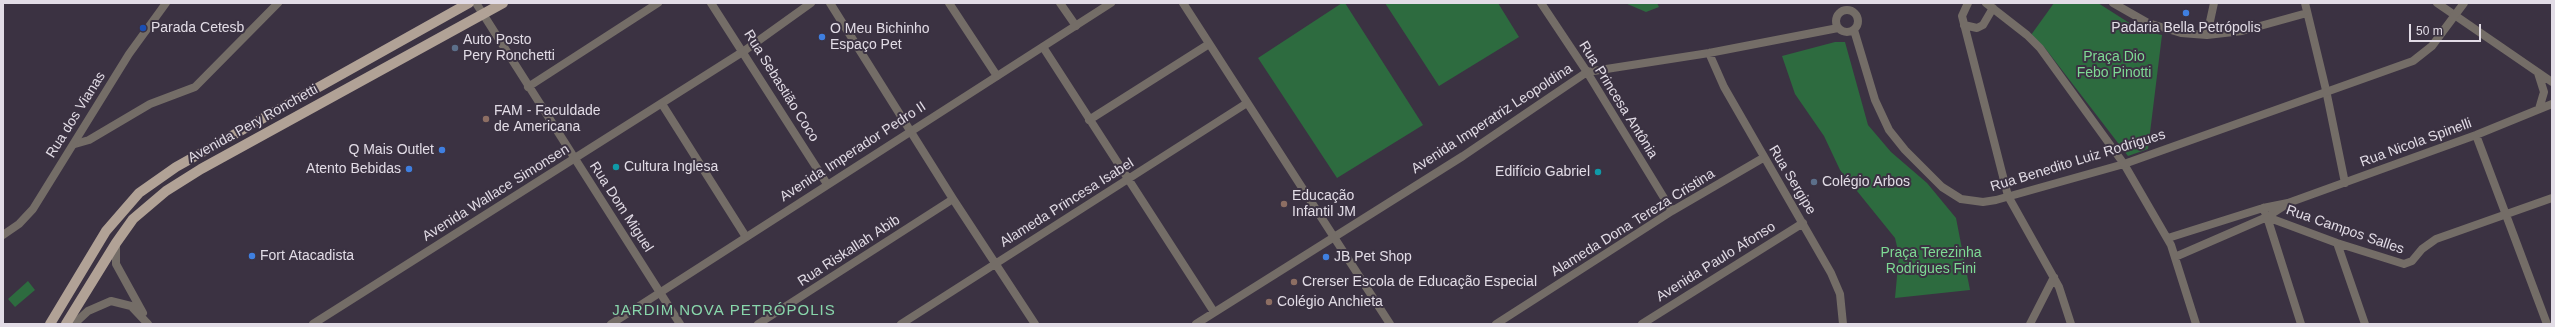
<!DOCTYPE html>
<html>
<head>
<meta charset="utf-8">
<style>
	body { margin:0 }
	#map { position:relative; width:2555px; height:327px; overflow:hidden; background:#3b3242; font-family:Arial,sans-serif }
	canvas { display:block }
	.frame { position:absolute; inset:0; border:4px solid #e2dce6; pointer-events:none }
	.scale { position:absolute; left:2409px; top:24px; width:72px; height:18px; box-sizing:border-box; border:2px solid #e2dce6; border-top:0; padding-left:5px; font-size:12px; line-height:14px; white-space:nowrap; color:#e2dce6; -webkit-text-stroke:3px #3b3242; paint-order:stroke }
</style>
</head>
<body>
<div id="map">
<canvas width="2555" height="327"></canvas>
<div class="frame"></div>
<div class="scale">50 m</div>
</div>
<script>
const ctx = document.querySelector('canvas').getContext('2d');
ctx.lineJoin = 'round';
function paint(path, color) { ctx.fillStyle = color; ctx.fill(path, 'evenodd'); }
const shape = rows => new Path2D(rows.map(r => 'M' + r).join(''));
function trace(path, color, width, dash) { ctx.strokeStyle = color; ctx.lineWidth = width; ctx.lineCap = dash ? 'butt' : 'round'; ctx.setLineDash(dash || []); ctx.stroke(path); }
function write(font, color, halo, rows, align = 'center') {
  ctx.font = font + ' Arial,sans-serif'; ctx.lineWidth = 4; ctx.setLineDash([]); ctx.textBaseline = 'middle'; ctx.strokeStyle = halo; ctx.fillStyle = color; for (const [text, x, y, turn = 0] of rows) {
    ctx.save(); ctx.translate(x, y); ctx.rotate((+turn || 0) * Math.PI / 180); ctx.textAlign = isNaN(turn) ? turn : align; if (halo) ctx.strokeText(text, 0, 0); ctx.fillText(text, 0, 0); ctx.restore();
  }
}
const green = shape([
	[1342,3,1345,3,1423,125,1337,178,1258,58],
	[1385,3,1498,3,1519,37,1439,86],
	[1625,3,1657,3,1659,7,1646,12],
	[2054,3,2098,3,2142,31,2162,35,2148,149,2128,156,2045,48,2031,35],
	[1835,42,1845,42,1868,125,1891,152,1927,183,1956,218,1970,290,1895,298,1899,255,1895,238,1840,170,1824,136,1795,94,1782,56],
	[28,281,35,290,15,307,8,299]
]);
const minor = shape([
	[476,3,680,324],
	[711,3,827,184],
	[830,3,953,199,1035,324],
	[949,3,997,76],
	[1060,3,1076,26],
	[1183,3,1390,324],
	[1541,3,1587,72,1672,211],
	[1968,3,1962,16,2008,196,2059,287,2071,324],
	[1986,3,2027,35,2040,48,2124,164,2171,245,2196,324],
	[2113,3,2148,23,2181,33,2207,35,2242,31,2307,13],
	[2305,3,2326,90,2345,183],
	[2437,3,2552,82],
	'1836 21a11 11 0 1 1 22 0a11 11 0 1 1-22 0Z',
	[1964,25,1977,28,1983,25,1993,8],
	[1854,30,1875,100,1889,130,1905,150,1942,187,1961,199,1983,202,1996,200,2124,164],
	[2207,35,2214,3],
	[1043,47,1214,312],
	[1709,53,1724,87,1831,273,1840,294,1843,324],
	[2538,73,2544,92,2539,109],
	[528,87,658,3],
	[662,104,746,237],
	[1089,120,1209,44],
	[2476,135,2547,324],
	[75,144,89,140,150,104,195,87,278,3],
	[2263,208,2267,217,2337,243,2404,264,2412,261,2422,249,2436,239,2552,198],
	[2267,217,2301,324],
	[2168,238,2263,208,2288,203,2476,135,2552,104],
	[2337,243,2365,324],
	[116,244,116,264,143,313],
	[2175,257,2267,217,2284,206],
	[74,324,88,311,111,301,131,306,148,324],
	[758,324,953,199],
	[901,324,1247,103],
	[1196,324,1463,156,1587,72,1709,53,1838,28],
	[1496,324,1672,211,1763,158],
	[1642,324,1803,223],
	[2030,324,2054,277]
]);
const tertiary = shape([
	[2124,164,2413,61,2432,46,2464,3],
	[3,235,19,224,33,209,129,54,166,3],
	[313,324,744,51,811,3],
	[611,324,1111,3]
]);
const primary = shape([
	[50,324,106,231,139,193,176,167,469,3],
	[66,324,116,243,133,219,166,191,201,169,503,3]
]);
const markers = [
	[2186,13,4,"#3f7fe0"],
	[143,28,4,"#1a4fb4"],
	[822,37,4,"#3f7fe0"],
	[455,48,4,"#5c6f8a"],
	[486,119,4,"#8d6e63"],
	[442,150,4,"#3f7fe0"],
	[616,167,4,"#0f9aa8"],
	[409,169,4,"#3f7fe0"],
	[1598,172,4,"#0f9aa8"],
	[1814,182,4,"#5c6f8a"],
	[1284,204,4,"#8d6e63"],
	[252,256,4,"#3f7fe0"],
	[1326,257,4,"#3f7fe0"],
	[1294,282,4,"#8d6e63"],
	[1269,302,4,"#8d6e63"]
];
const poiNames = [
	["Parada Cetesb",151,28],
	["Padaria Bella Petrópolis",2186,28,"center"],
	["O Meu Bichinho",830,29],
	["Espaço Pet",830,45],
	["Auto Posto",463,40],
	["Pery Ronchetti",463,56],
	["FAM - Faculdade",494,111],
	["de Americana",494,127],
	["Q Mais Outlet",434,150,"right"],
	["Cultura Inglesa",624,167],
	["Atento Bebidas",401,169,"right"],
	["Edifício Gabriel",1590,172,"right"],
	["Colégio Arbos",1822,182],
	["Educação",1292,196],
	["Infantil JM",1292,212],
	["Fort Atacadista",260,256],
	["JB Pet Shop",1334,257],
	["Crerser Escola de Educação Especial",1302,282],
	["Colégio Anchieta",1277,302]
];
const parkNames = [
	["Praça Dio",2114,57],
	["Febo Pinotti",2114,73],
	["Praça Terezinha",1931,253],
	["Rodrigues Fini",1931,269]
];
const streetNames = [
	["Rua Sebastião Coco",781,86,58],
	["Rua Princesa Antônia",1618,100,58],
	["Rua dos Vianas",76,115,-58],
	["Avenida Imperatriz Leopoldina",1492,119,-33],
	["Avenida Pery Ronchetti",253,124,-29],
	["Rua Nicola Spinelli",2416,143,-20],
	["Avenida Imperador Pedro II",853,152,-33],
	["Rua Benedito Luiz Rodrigues",2078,161,-17],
	["Rua Sergipe",1792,180,59],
	["Avenida Wallace Simonsen",496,193,-32],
	["Alameda Princesa Isabel",1067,203,-32],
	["Rua Dom Miguel",621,207,57],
	["Alameda Dona Tereza Cristina",1633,223,-32],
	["Rua Campos Salles",2345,230,19],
	["Rua Riskallah Abib",849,251,-33],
	["Avenida Paulo Afonso",1716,262,-32]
];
const neighbourhoodNames = [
	["JARDIM NOVA PETRÓPOLIS",724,311]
];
paint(green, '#2d6b3f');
trace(minor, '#746d67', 8);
trace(tertiary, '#746d67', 8);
trace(primary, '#b1a296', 10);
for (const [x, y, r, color] of markers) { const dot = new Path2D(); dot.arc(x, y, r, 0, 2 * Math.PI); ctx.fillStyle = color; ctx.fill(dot); trace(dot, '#3b3242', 1.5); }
write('14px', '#e2dce6', '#3b3242', poiNames, 'left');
write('14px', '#7eda94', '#3b3242', parkNames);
write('14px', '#e2dce6', '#3b3242', streetNames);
ctx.letterSpacing = '1px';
write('15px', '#88d6ab', '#3b3242', neighbourhoodNames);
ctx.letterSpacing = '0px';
</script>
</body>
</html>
